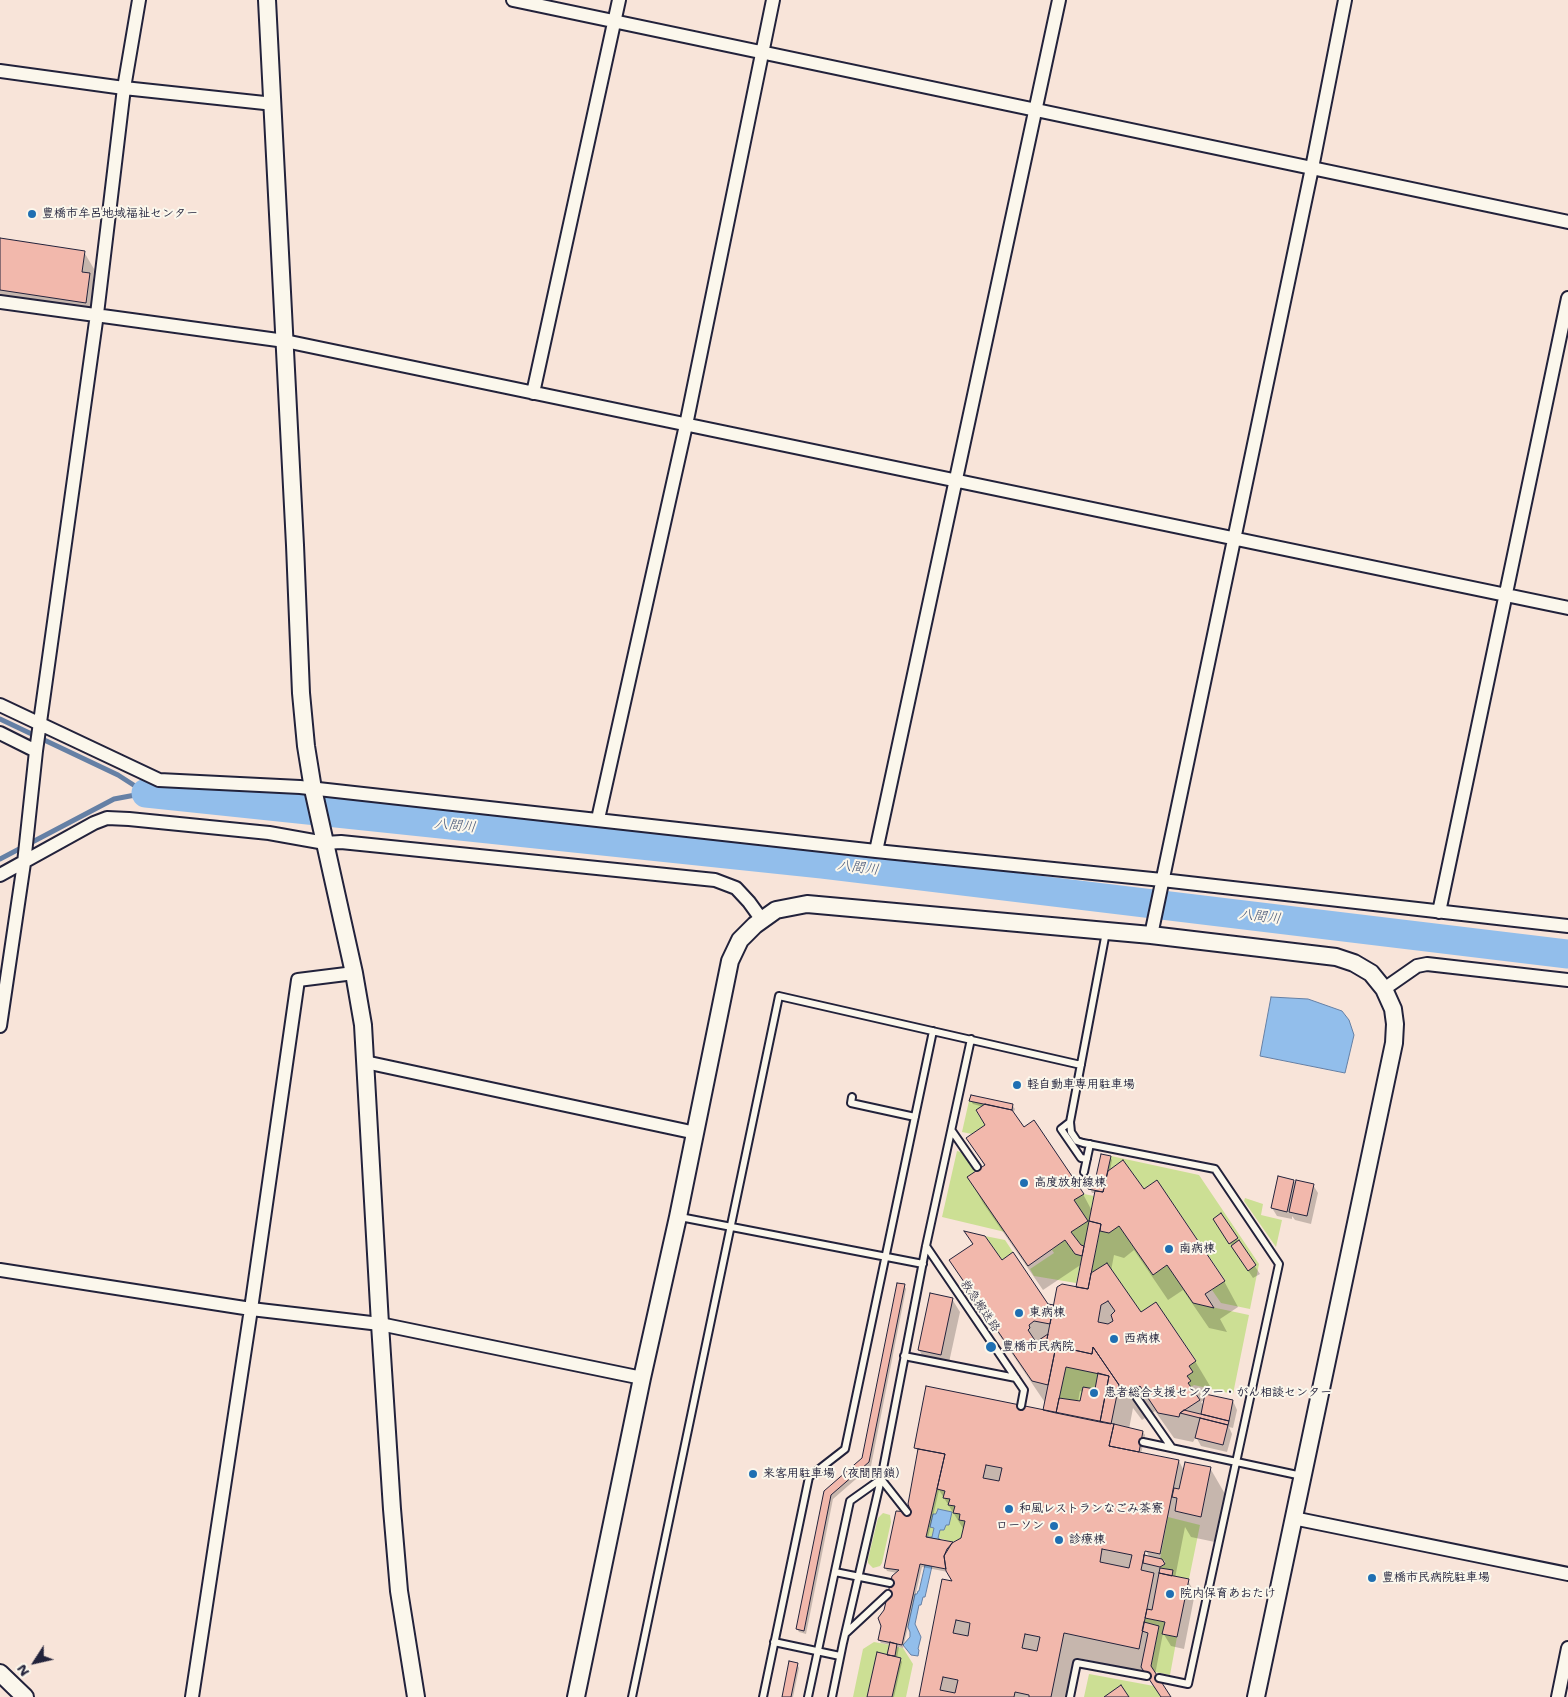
<!DOCTYPE html>
<html>
<head>
<meta charset="utf-8">
<style>
	body { margin:0 }
	#map { position:relative; width:1568px; height:1697px; overflow:hidden; background:#f8e4d9; font-family:"Shantell Sans",sans-serif }
	canvas { display:block }
	.north { position:absolute; left:10px; top:1637px; width:50px; height:50px; -webkit-text-stroke:4px #fbf7ec; paint-order:stroke; rotate:235deg; font-size:14px; font-weight:700; line-height:20px; text-align:center; color:#22223b }
	.north::after { content:''; display:block; margin:auto; width:18px; height:22px; background:#22223b; clip-path:polygon(50% 0,100% 100%,50% 72%,0 100%) }
</style>
</head>
<body>
<div id="map">
<canvas width="1568" height="1697"></canvas>
<div class="north">N</div>
</div>
<script>
const ctx = document.querySelector('canvas').getContext('2d');
ctx.lineJoin = 'round';
function paint(path, color) { ctx.fillStyle = color; ctx.fill(path, 'evenodd'); }
const shape = rows => new Path2D(rows.map(r => 'M' + r).join(''));
function trace(path, color, width, dash) { ctx.strokeStyle = color; ctx.lineWidth = width; ctx.lineCap = dash ? 'butt' : 'round'; ctx.setLineDash(dash || []); ctx.stroke(path); }
function write(font, color, halo, rows, align = 'center') {
  ctx.font = font + ' "Shantell Sans","Klee One",sans-serif'; ctx.lineWidth = 4; ctx.setLineDash([]); ctx.textBaseline = 'middle'; ctx.strokeStyle = halo; ctx.fillStyle = color; for (const [text, x, y, turn = 0] of rows) {
    ctx.save(); ctx.translate(x, y); ctx.rotate((+turn || 0) * Math.PI / 180); ctx.textAlign = isNaN(turn) ? turn : align; if (halo) ctx.strokeText(text, 0, 0); ctx.fillText(text, 0, 0); ctx.restore();
  }
}
const green = shape([
	[969,1101,985,1104,976,1111,985,1125,972,1134,962,1132],
	[957,1151,961,1152,975,1172,968,1177,1005,1232,942,1217],
	[1111,1156,1199,1175,1259,1264,1250,1309,1221,1303,1212,1290,1225,1280,1157,1180,1144,1189,1123,1160,1108,1171],
	[1084,1194,1094,1196,1084,1246,1081,1245,1071,1232,1088,1221,1074,1200],
	[1245,1198,1263,1204,1261,1215,1282,1220,1276,1247,1244,1201],
	[1119,1226,1153,1275,1167,1265,1193,1303,1249,1315,1233,1394,1194,1385,1191,1387,1188,1383,1191,1381,1187,1376,1193,1372,1189,1366,1196,1360,1156,1302,1141,1312,1107,1263,1091,1273,1100,1231,1109,1233],
	[985,1236,1005,1240,1013,1252,1002,1260],
	[1065,1240,1075,1254,1082,1256,1076,1283,1034,1276,1030,1269,1054,1253,1052,1250],
	[1066,1367,1098,1373,1095,1389,1083,1387,1080,1401,1059,1398],
	[937,1489,945,1491,944,1498,950,1499,948,1505,955,1506,954,1513,960,1514,959,1520,965,1521,961,1538,953,1542,938,1538,940,1529,946,1525,951,1512,937,1509,936,1515,933,1514,930,1527,934,1528,932,1537,926,1536],
	[883,1513,890,1515,891,1522,882,1563,880,1566,873,1568,868,1563,868,1559,878,1518],
	[1168,1517,1200,1525,1189,1579,1172,1576,1173,1570,1160,1568,1165,1564,1165,1561,1160,1559],
	[1145,1618,1165,1622,1163,1634,1177,1637,1170,1675,1155,1672,1151,1666,1159,1626,1144,1622],
	[874,1642,890,1645,887,1655,877,1652,867,1697,853,1697,863,1649],
	[897,1647,903,1648,913,1664,906,1697,892,1697,901,1658,895,1656],
	[1089,1674,1154,1686,1161,1697,1129,1697,1121,1685,1104,1697,1084,1697]
]);
const water = shape([
	[1271,997,1308,999,1342,1011,1349,1020,1354,1035,1345,1073,1260,1056,1271,997],
	[938,1509,952,1512,949,1525,946,1525,944,1530,940,1530,938,1538,941,1540,926,1537,932,1537,934,1528,930,1527,933,1514,936,1514,938,1509],
	[925,1565,932,1566,925,1597,923,1597,921,1605,919,1605,915,1624,921,1637,918,1649,919,1650,918,1656,911,1655,903,1645,910,1637,910,1632,908,1627,915,1594,917,1594,918,1591,919,1591,925,1565]
]);
const shadow = shape([
	[0,239,84,252,94,269,93,279,99,291,95,320,0,305],
	[971,1101,1012,1105,1015,1109,1013,1114,1023,1128,1083,1194,1092,1211,1096,1193,1092,1193,1090,1189,1096,1183,1110,1157,1112,1160,1110,1171,1143,1191,1224,1281,1238,1307,1220,1319,1227,1332,1209,1328,1183,1290,1168,1300,1134,1250,1124,1258,1114,1255,1111,1271,1140,1314,1195,1361,1210,1386,1203,1391,1205,1395,1233,1401,1237,1410,1233,1428,1229,1427,1232,1434,1227,1452,1201,1446,1196,1437,1193,1442,1174,1438,1155,1411,1142,1420,1133,1408,1129,1429,1143,1432,1145,1435,1141,1454,1179,1461,1184,1471,1210,1468,1225,1494,1215,1542,1191,1537,1185,1527,1175,1578,1188,1581,1195,1593,1184,1649,1171,1646,1163,1633,1155,1675,1170,1697,1162,1697,1145,1672,1078,1658,1070,1697,920,1697,954,1582,948,1572,922,1567,903,1648,899,1647,897,1658,900,1659,902,1662,894,1697,868,1697,888,1656,891,1645,881,1643,879,1640,885,1610,897,1573,887,1571,885,1567,913,1514,919,1453,915,1447,1044,1412,1046,1404,966,1286,951,1261,973,1245,966,1233,1002,1262,1047,1305,1055,1306,1077,1288,1082,1264,1043,1290,983,1203,969,1177,985,1167,968,1138,986,1126,984,1107,973,1104],
	[1080,1391,1083,1392,1081,1403,1078,1402],
	[1206,1399,1204,1406,1201,1402],
	[939,1490,964,1530,962,1539,952,1543,928,1538],
	[1143,1545,1150,1558,1147,1558,1141,1546],
	[1294,1181,1296,1185,1313,1185,1318,1193,1311,1224,1295,1220,1292,1216,1292,1219,1277,1216,1272,1208],
	[1221,1215,1260,1274,1253,1278,1219,1227],
	[904,1285,906,1289,871,1466,833,1499,806,1634,799,1632,797,1629,825,1491,863,1458],
	[952,1299,960,1312,948,1367,926,1362,919,1350],
	[797,1664,799,1668,793,1697,783,1697]
]);
const stream = shape([
	[0,719,118,775,146,793],
	[0,859,114,799,146,793]
]);
const river = shape([
	[146,793,822,864,1568,954]
]);
const building = shape([
	[0,238,85,251,82,272,90,273,86,303,0,290,0,238],
	[971,1095,1013,1104,1012,1110,969,1101,971,1095],
	[985,1104,1012,1110,1024,1127,1034,1120,1084,1194,1074,1200,1088,1221,1071,1232,1081,1245,1084,1246,1082,1256,1075,1254,1065,1240,1028,1266,967,1177,985,1165,966,1138,985,1125,976,1110,985,1104],
	[1101,1154,1111,1156,1103,1192,1088,1189,1091,1180,1095,1181,1101,1154],
	[1123,1160,1144,1189,1157,1180,1225,1281,1205,1294,1214,1308,1193,1303,1167,1265,1153,1275,1119,1226,1109,1233,1100,1231,1101,1224,1089,1221,1095,1191,1103,1192,1108,1171,1123,1160],
	[1278,1176,1294,1180,1287,1212,1271,1208,1278,1176],
	[1296,1180,1314,1184,1307,1216,1289,1212,1296,1180],
	[1221,1213,1238,1238,1229,1244,1213,1219,1221,1213],
	[1089,1221,1101,1224,1088,1289,1076,1287,1089,1221],
	[964,1231,985,1236,1002,1260,1013,1252,1048,1304,1054,1305,1050,1324,1034,1321,1029,1325,1030,1328,1028,1330,1036,1342,1048,1334,1046,1344,1056,1346,1048,1385,1032,1381,949,1260,973,1244,964,1231],
	[1239,1240,1256,1265,1248,1271,1231,1246,1239,1240],
	[1107,1263,1141,1312,1156,1302,1196,1361,1189,1366,1193,1372,1187,1376,1191,1381,1188,1383,1200,1400,1180,1413,1179,1417,1158,1413,1140,1386,1126,1395,1093,1347,1092,1354,1046,1344,1057,1287,1062,1284,1088,1289,1091,1273,1107,1263],
	[1108,1301,1115,1311,1111,1315,1113,1321,1108,1324,1098,1322,1101,1305,1108,1301],
	[897,1283,905,1284,869,1462,831,1495,804,1631,796,1629,824,1491,862,1458,897,1283],
	[930,1293,953,1298,941,1355,918,1350,930,1293],
	[1056,1346,1092,1354,1093,1347,1119,1385,1111,1424,1100,1422,1109,1376,1066,1367,1056,1413,1043,1410,1056,1346],
	[1098,1373,1109,1376,1100,1422,1056,1413,1059,1398,1080,1401,1083,1387,1095,1389,1098,1373],
	[926,1386,1114,1424,1109,1446,1179,1460,1160,1554,1145,1551,1141,1570,1154,1573,1139,1649,1064,1633,1051,1697,1029,1697,1029,1695,1015,1692,1014,1697,919,1697,942,1579,952,1581,946,1571,944,1556,952,1543,961,1538,965,1521,959,1520,960,1514,953,1513,955,1506,948,1505,950,1499,943,1498,945,1491,937,1489,945,1454,914,1448,926,1386],
	[986,1465,1002,1468,999,1481,983,1478,986,1465],
	[1102,1549,1132,1555,1129,1568,1100,1562,1102,1549],
	[956,1620,970,1623,968,1636,953,1633,956,1620],
	[1025,1634,1040,1637,1037,1651,1022,1648,1025,1634],
	[943,1677,958,1680,955,1693,940,1690,943,1677],
	[1205,1394,1233,1400,1229,1421,1201,1414,1205,1394],
	[1184,1410,1229,1421,1228,1425,1180,1413,1184,1410],
	[1200,1418,1228,1425,1223,1445,1195,1438,1200,1418],
	[1114,1424,1143,1431,1139,1452,1109,1446,1114,1424],
	[918,1449,945,1454,926,1537,953,1542,947,1549,944,1556,946,1569,920,1564,902,1645,878,1640,881,1626,878,1618,884,1610,892,1576,899,1570,884,1568,896,1511,911,1512,908,1504,918,1449],
	[1185,1462,1211,1467,1201,1517,1175,1511,1177,1498,1172,1497,1174,1488,1179,1489,1185,1462],
	[1144,1555,1162,1559,1165,1564,1160,1567,1143,1563,1144,1555],
	[1160,1568,1173,1570,1172,1576,1159,1573,1160,1568],
	[1159,1573,1189,1579,1177,1637,1162,1634,1165,1622,1145,1618,1147,1609,1152,1610,1159,1573],
	[1144,1622,1159,1626,1151,1666,1171,1697,1161,1697,1141,1667,1148,1633,1142,1631,1144,1622],
	[890,1642,897,1644,895,1656,887,1655,890,1642],
	[877,1652,901,1658,892,1697,867,1697,877,1652],
	[789,1661,798,1663,791,1697,782,1697,789,1661],
	[1121,1685,1129,1697,1104,1697,1121,1685]
]);
const service = shape([
	[1106,932,1070,1122,1071,1132,1077,1141,1083,1143,1215,1169,1279,1264,1188,1684,1159,1678],
	[852,1097,851,1103,915,1117],
	[1070,1122,1061,1129,1081,1158,1087,1159],
	[952,1131,977,1167],
	[1084,1172,1090,1144],
	[680,1217,923,1264],
	[926,1246,1024,1390,1021,1406],
	[904,1356,1016,1378],
	[1137,1398,1172,1448],
	[1143,1442,1302,1476],
	[835,1572,890,1583],
	[846,1633,888,1594],
	[774,1642,840,1656],
	[632,1697,779,996,1081,1065],
	[763,1697,809,1477,845,1449,933,1031],
	[808,1697,850,1501,881,1479,907,1512],
	[832,1697,843,1643,881,1479,926,1246,971,1039],
	[1070,1697,1077,1663,1147,1676]
]);
const minor = shape([
	[513,0,1568,222],
	[0,71,124,88,274,104],
	[0,302,285,341,1568,608],
	[533,393,619,0],
	[0,705,159,780,300,787,876,851,1162,880,1568,926],
	[0,733,36,751],
	[598,819,686,425,773,0],
	[876,851,1059,0],
	[0,875,94,823,107,818,129,819,269,833,325,843,341,842,715,880,736,888,749,902,762,920],
	[1439,912,1568,298],
	[1151,935,1312,168,1345,0],
	[1384,989,1417,966,1427,964,1568,980],
	[0,1026,24,863,36,751,97,314,124,88,139,0],
	[365,1062,696,1133],
	[0,1270,251,1309,380,1324,642,1378],
	[1293,1518,1568,1574],
	[192,1697,251,1309,298,980,354,973],
	[1558,1697,1568,1648]
]);
const tertiary = shape([
	[267,0,295,545,301,693,306,746,313,789,354,973,363,1025,380,1324,392,1509,399,1591,416,1697],
	[0,1673,25,1697],
	[576,1697,642,1378,678,1217,730,961,740,940,755,925,776,910,807,904,1151,935,1336,957,1354,963,1371,973,1384,989,1393,1009,1395,1024,1394,1043,1256,1697]
]);
const markers = [
	[32,214,5,"#1f6fb2"],
	[1017,1085,5,"#1f6fb2"],
	[1024,1183,5,"#1f6fb2"],
	[1169,1249,5,"#1f6fb2"],
	[1019,1313,5,"#1f6fb2"],
	[1114,1339,5,"#1f6fb2"],
	[991,1347,6,"#1f6fb2"],
	[1094,1393,5,"#1f6fb2"],
	[753,1474,5,"#1f6fb2"],
	[1009,1509,5,"#1f6fb2"],
	[1054,1526,5,"#1f6fb2"],
	[1059,1540,5,"#1f6fb2"],
	[1372,1578,5,"#1f6fb2"],
	[1170,1594,5,"#1f6fb2"]
];
const poiNames = [
	["豊橋市牟呂地域福祉センター",42,214],
	["軽自動車専用駐車場",1027,1085],
	["高度放射線棟",1034,1183],
	["南病棟",1179,1249],
	["東病棟",1029,1313],
	["西病棟",1124,1339],
	["豊橋市民病院",1002,1347],
	["患者総合支援センター・がん相談センター",1104,1393],
	["来客用駐車場（夜間閉鎖）",763,1474],
	["和風レストランなごみ茶寮",1019,1509],
	["ローソン",1044,1526,"right"],
	["診療棟",1069,1540],
	["豊橋市民病院駐車場",1382,1578],
	["院内保育あおたけ",1180,1594]
];
const streetNames = [
	["救急搬送路",980,1306,56]
];
const waterNames = [
	["八間川",455,826,6],
	["八間川",858,868,7],
	["八間川",1260,917,7]
];
paint(green, '#ccdf94');
paint(water, '#92beeb');
trace(water, '#6580a5', 1);
paint(shadow, '#0003');
trace(stream, '#6580a5', 5);
trace(river, '#92beeb', 29);
paint(building, '#f2b8ac');
trace(building, '#22223b', 1);
trace(service, '#22223b', 10);
trace(minor, '#22223b', 16);
trace(tertiary, '#22223b', 20);
trace(service, '#fbf7ec', 6);
trace(minor, '#fbf7ec', 12);
trace(tertiary, '#fbf7ec', 16);
for (const [x, y, r, color] of markers) { const dot = new Path2D(); dot.arc(x, y, r, 0, 2 * Math.PI); ctx.fillStyle = color; ctx.fill(dot); trace(dot, '#fbf7ec', 2); }
write('bold 12px', '#22223b', '#fbf7ec', poiNames, 'left');
write('12px', '#22223b', '#fbf7ec', streetNames);
write('italic 14px', '#495979', '#fbf7ec', waterNames);
</script>
</body>
</html>
